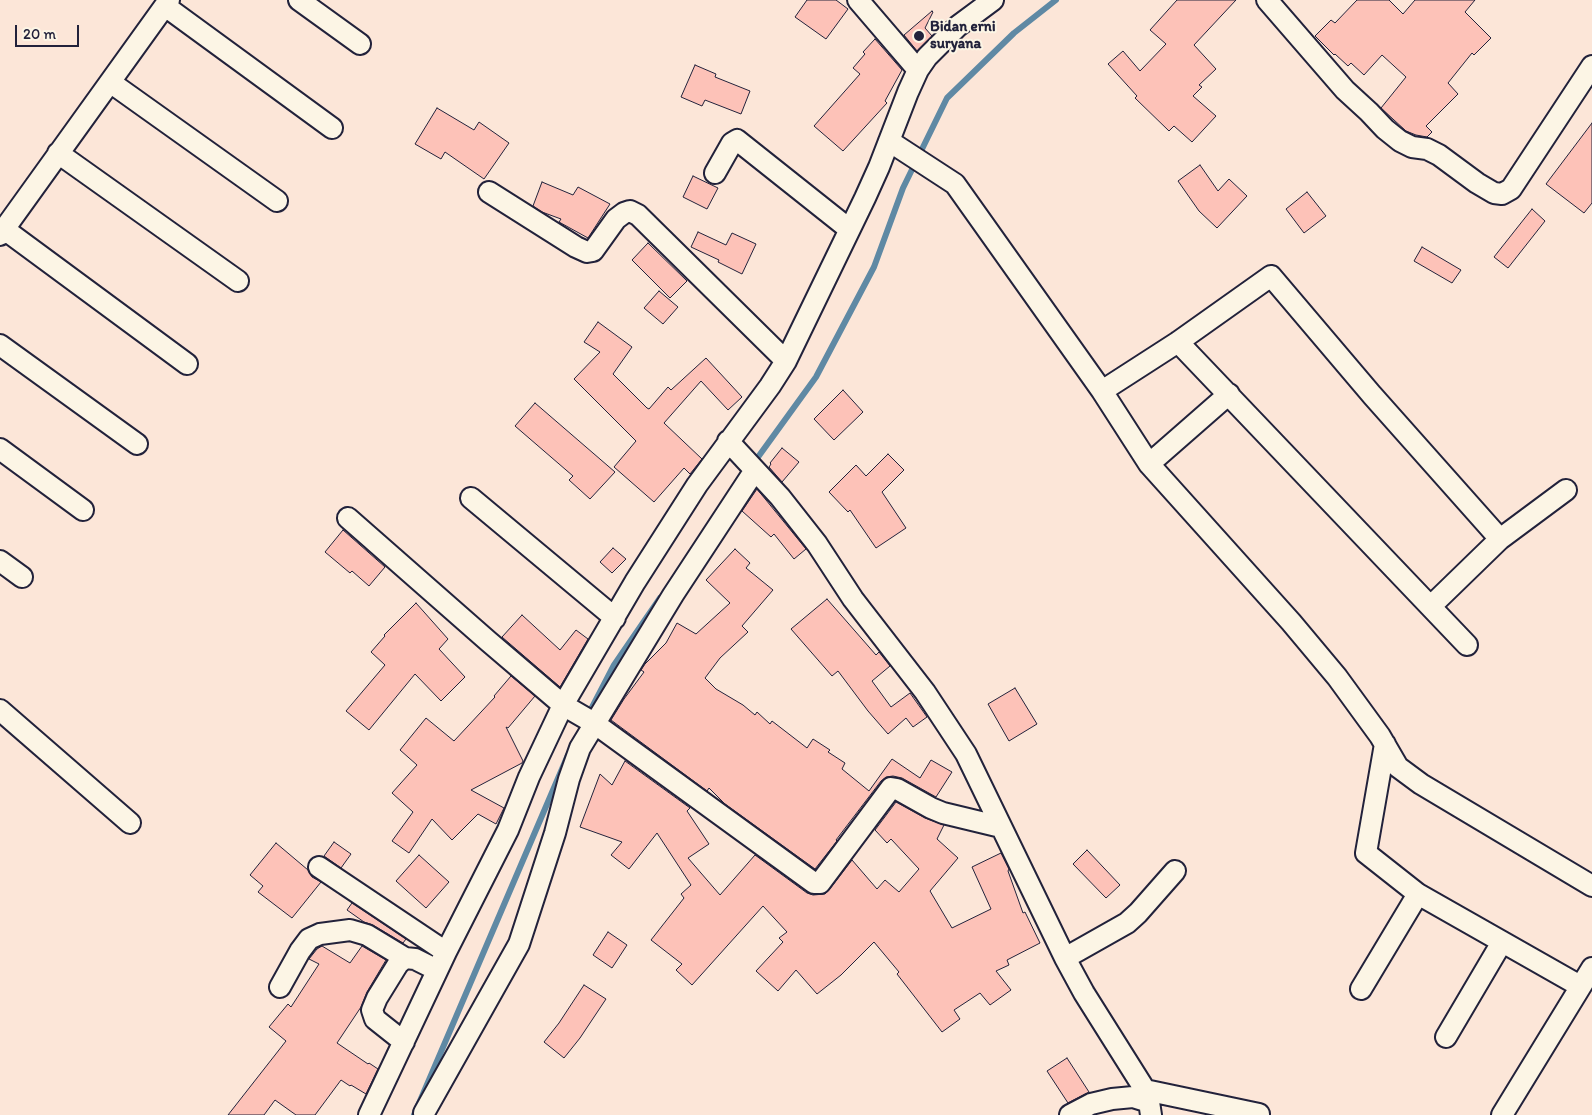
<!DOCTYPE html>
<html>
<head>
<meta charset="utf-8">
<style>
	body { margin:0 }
	#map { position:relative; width:1592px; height:1115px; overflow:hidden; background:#fce6d8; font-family:Itim,sans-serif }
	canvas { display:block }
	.scale { position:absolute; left:15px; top:25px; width:64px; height:22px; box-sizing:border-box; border:2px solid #22223b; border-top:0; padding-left:6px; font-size:15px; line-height:18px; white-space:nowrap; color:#22223b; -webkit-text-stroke:4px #fcf5e5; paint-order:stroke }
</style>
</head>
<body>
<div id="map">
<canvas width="1592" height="1115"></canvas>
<div class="scale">20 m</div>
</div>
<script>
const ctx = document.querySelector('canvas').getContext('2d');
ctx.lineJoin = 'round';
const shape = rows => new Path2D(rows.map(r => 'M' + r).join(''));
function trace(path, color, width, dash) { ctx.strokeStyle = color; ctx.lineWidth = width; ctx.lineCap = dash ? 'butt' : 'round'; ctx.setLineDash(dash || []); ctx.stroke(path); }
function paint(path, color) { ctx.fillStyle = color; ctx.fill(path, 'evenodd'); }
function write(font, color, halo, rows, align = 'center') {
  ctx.font = font + ' Itim,sans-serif'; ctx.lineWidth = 4; ctx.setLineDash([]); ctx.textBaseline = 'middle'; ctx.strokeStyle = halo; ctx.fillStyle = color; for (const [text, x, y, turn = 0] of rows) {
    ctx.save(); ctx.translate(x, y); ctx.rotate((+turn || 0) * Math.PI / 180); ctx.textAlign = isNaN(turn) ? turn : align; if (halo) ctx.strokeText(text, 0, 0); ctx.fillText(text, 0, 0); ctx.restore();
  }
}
const stream = shape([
	[753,464,816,377,874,267,903,188,947,98,1014,33,1056,0],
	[587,717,614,665,660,598],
	[414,1115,568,755]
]);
const building = shape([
	[807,0,836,0,848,9,826,39,795,17,807,0],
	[1177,0,1236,0,1194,45,1216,69,1199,85,1202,87,1193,96,1216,116,1192,142,1174,126,1169,131,1135,98,1137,96,1108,64,1123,51,1140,71,1166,44,1150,30,1177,0],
	[1357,0,1389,0,1403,14,1415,0,1475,0,1465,12,1491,38,1474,55,1472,53,1448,83,1458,94,1426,126,1432,132,1427,137,1416,135,1406,131,1381,108,1406,77,1382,55,1364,75,1351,63,1348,66,1335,54,1334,55,1315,36,1331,20,1335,23,1357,0],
	[932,11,933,12,925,28,932,36,917,51,904,35,932,11],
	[875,39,902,70,885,101,887,103,843,151,814,126,860,74,853,68,865,54,863,52,875,39],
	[695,65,716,74,715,77,750,91,741,114,705,100,702,106,681,97,695,65],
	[437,108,474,130,479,122,509,143,484,179,445,152,441,159,415,144,437,108],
	[1592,123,1592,203,1584,213,1546,184,1592,123],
	[1200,165,1218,191,1229,179,1247,196,1217,228,1199,211,1178,181,1200,165],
	[693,176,718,188,707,209,683,197,693,176],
	[542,182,573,195,578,187,610,204,588,238,559,222,561,219,542,212,533,206,542,182],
	[1307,192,1326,216,1304,233,1286,209,1307,192],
	[1532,209,1545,221,1508,268,1494,257,1532,209],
	[698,232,726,245,732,233,756,244,742,274,718,262,719,260,691,247,698,232],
	[648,243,687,281,670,298,632,260,648,243],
	[1422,247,1461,270,1452,283,1414,261,1422,247],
	[659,291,678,307,663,324,644,308,659,291],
	[598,322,632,347,613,374,647,408,649,409,668,387,671,390,706,358,742,397,728,410,701,381,664,423,702,459,690,474,684,468,654,502,614,467,636,441,574,379,600,352,584,342,598,322],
	[843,390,863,412,834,440,814,419,843,390],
	[535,403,615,472,590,499,569,480,573,476,515,426,535,403],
	[782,448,799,462,782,482,769,467,771,464,770,463,782,448],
	[888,454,904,470,882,492,906,528,876,548,850,510,848,512,829,492,856,465,866,476,888,454],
	[757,489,806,549,794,559,774,534,771,537,742,511,757,489],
	[343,530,385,567,369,586,352,571,350,573,325,552,343,530],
	[613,548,626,559,612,573,600,562,613,548],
	[735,549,750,563,746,568,773,590,742,626,748,632,720,658,705,678,716,689,743,705,755,715,757,712,770,724,772,721,807,748,813,739,830,750,828,752,845,763,842,769,869,791,892,759,920,778,931,760,952,772,936,797,902,778,893,776,886,777,881,781,836,840,837,841,815,869,725,804,709,788,707,791,611,720,624,699,644,672,641,670,645,664,666,643,677,623,696,634,730,603,706,580,735,549],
	[827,599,876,655,879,652,890,666,872,681,891,707,910,693,927,717,913,727,906,718,888,734,868,711,838,671,832,676,791,629,827,599],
	[416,603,448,639,439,649,465,677,441,701,415,674,369,730,346,711,385,665,371,652,385,636,384,635,416,603],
	[522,615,560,650,576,630,588,639,560,687,502,637,522,615],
	[511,676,535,696,508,728,506,727,523,761,522,763,471,790,504,808,496,824,478,814,452,840,432,819,409,853,392,841,413,812,392,793,417,765,400,750,426,718,454,741,495,697,494,696,511,676],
	[1015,688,1037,724,1009,741,988,704,1015,688],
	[625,761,690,808,687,811,709,844,688,858,720,895,755,855,807,893,813,895,825,894,829,890,852,860,877,889,885,880,899,892,919,869,891,839,887,843,875,830,896,802,925,818,944,825,937,839,958,858,930,891,952,928,991,909,972,867,1001,853,1009,869,1008,871,1023,913,1025,912,1040,943,1007,960,1009,965,996,971,1011,990,990,1005,980,993,954,1010,960,1019,942,1032,897,974,899,972,874,942,841,975,817,994,796,970,778,991,756,971,783,942,779,938,787,932,763,906,692,985,676,970,682,964,651,940,684,898,681,894,691,885,657,833,629,869,611,855,622,842,580,827,600,774,612,785,625,761],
	[334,842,351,854,341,868,324,856,334,842],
	[276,843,308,870,312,877,321,882,292,918,258,892,263,886,250,875,276,843],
	[1087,850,1120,885,1106,898,1073,864,1087,850],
	[419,855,449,882,426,908,396,881,419,855],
	[352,903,406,939,403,943,373,925,364,922,347,910,352,903],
	[608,932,627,945,612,968,593,955,608,932],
	[322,946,350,963,362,946,386,960,367,992,361,1007,337,1043,368,1064,369,1063,378,1069,366,1094,351,1085,350,1086,341,1080,315,1115,296,1115,275,1100,264,1115,228,1115,286,1041,269,1027,288,1004,291,1007,319,964,309,959,317,949,322,946],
	[584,985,606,999,580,1038,564,1058,544,1042,559,1023,584,985],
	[1067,1058,1089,1092,1068,1103,1047,1071,1067,1058]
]);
const minor = shape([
	[299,0,360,44],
	[858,0,918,70],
	[1267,0,1345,90,1369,112,1385,129,1400,141,1412,147,1427,149,1439,155,1477,183,1494,193,1502,194,1511,189,1592,66],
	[165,6,332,128],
	[110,82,277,201],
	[889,141,955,184,1102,391,1149,464,1291,622,1337,677,1380,736,1398,767,1421,784,1592,886],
	[58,153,238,281],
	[715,173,732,143,737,140,849,229],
	[489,192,576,247,587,252,593,251,616,219,624,213,630,211,638,215,786,361],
	[4,229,187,364],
	[0,235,169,0],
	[1178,342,1467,645],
	[0,345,137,444],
	[1102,391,1178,342,1271,276,1372,395,1500,539],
	[728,441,780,497,817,544,853,599,925,692,966,754,1065,958,1084,993,1145,1090,1149,1102,1151,1115],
	[0,449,83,510],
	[1149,464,1229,394],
	[471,498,615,618],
	[348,518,488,641,563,705,594,723,814,883,820,883,891,788,897,789,931,808,943,813,1001,827],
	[0,561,22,577],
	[1431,606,1500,539,1566,490],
	[0,710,130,823],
	[1385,744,1366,853,1418,894,1580,986],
	[319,867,446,952],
	[1065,958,1127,923,1138,913,1175,871],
	[280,987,300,951,309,939,320,934,350,930,367,935,405,958],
	[1361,989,1418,894],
	[1446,1037,1502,942],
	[404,1042,375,1019,372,1010,377,998,398,964,405,958,415,959,437,970],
	[1145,1090,1259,1114],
	[424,1113,519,944,555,833,569,779,580,748,673,595,755,470],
	[369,1115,446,952,508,830,529,777,563,705,635,582,697,485,770,386,786,361,865,198,879,167,908,92,918,70,927,57,958,26,993,0],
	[1070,1115,1091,1104,1112,1099,1133,1097,1149,1102],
	[1502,1115,1592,968]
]);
const markers = [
	[919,36,6,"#22223b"]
];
const poiNames = [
	["Bidan erni",930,27],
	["suryana",930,44]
];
trace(stream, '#5f89a4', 6);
paint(building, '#fdc2b8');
trace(building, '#22223b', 1);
trace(minor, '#22223b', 24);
trace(minor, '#fcf5e5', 20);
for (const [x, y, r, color] of markers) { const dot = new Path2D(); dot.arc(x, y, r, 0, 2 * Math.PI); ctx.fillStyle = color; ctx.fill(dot); trace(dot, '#fcf5e5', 2); }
write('bold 15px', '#22223b', '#fcf5e5', poiNames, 'left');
</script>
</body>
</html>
